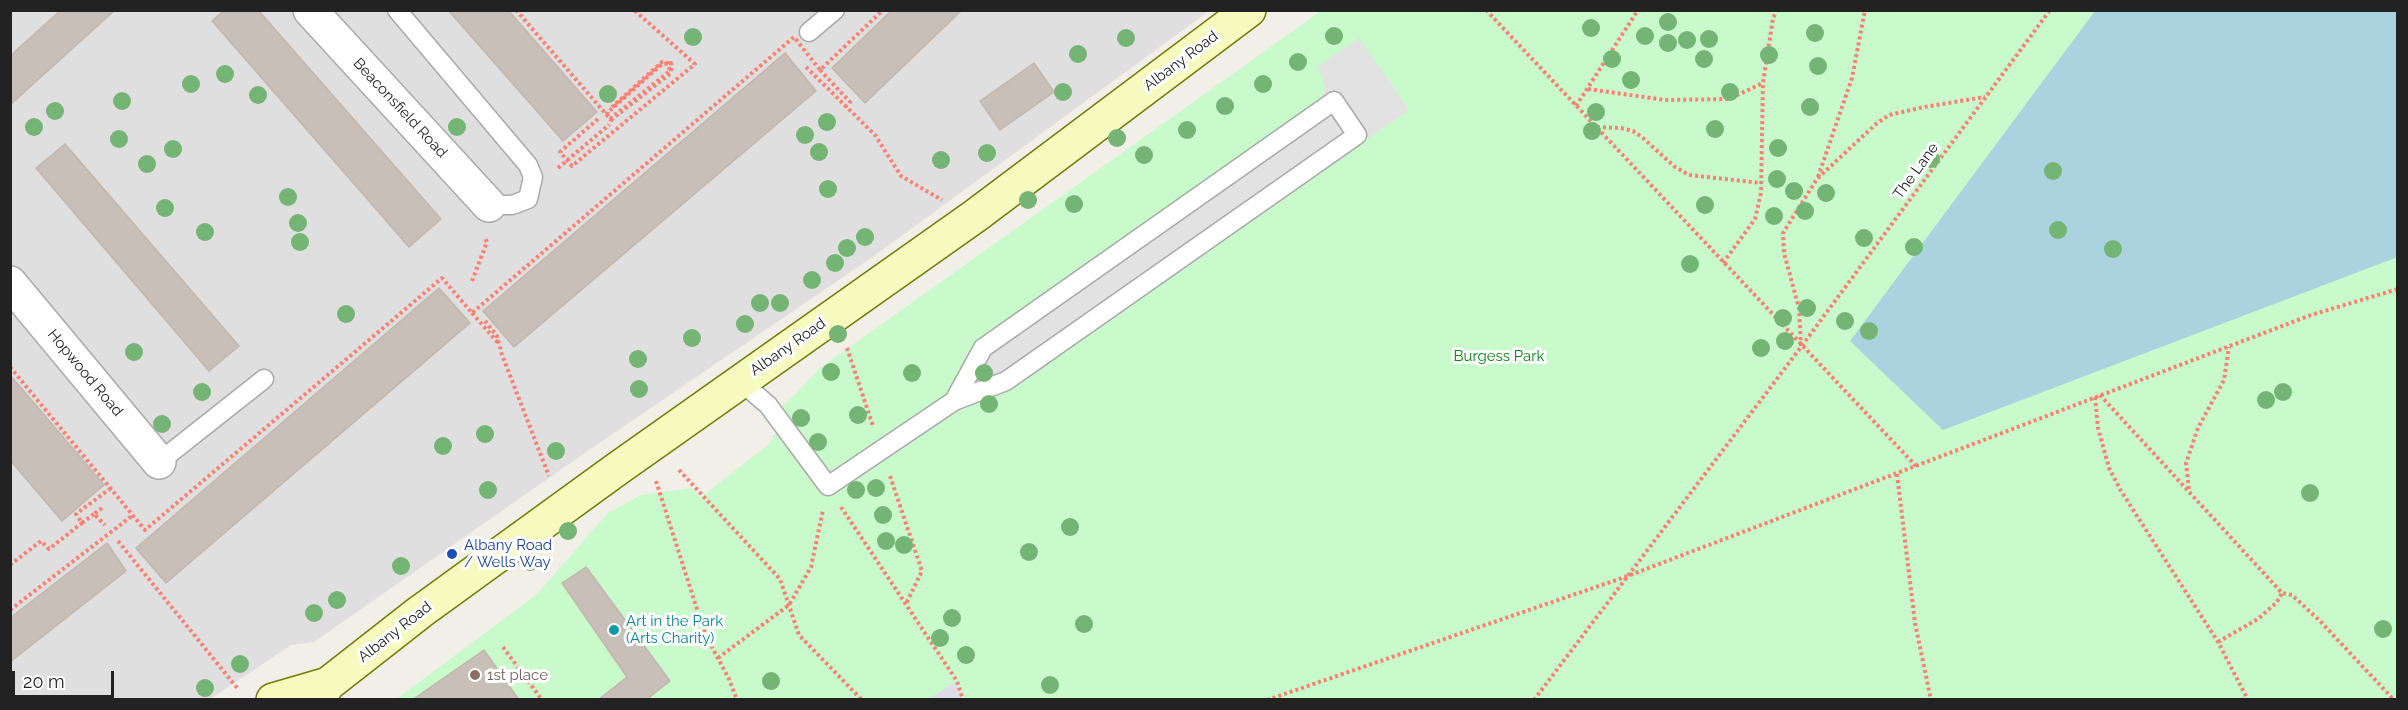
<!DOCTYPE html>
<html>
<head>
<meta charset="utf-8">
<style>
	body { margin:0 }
	#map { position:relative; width:2408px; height:710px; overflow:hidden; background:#f2efe9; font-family:Raleway,sans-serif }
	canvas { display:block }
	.frame { position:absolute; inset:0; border:12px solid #222; pointer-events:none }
	.scale { position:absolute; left:12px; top:671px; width:102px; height:27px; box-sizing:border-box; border:3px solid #222; border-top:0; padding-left:8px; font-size:18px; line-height:21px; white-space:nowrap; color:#222; -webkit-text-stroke:4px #fff; paint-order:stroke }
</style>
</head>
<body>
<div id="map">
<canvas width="2408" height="710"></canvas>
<div class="frame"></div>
<div class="scale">20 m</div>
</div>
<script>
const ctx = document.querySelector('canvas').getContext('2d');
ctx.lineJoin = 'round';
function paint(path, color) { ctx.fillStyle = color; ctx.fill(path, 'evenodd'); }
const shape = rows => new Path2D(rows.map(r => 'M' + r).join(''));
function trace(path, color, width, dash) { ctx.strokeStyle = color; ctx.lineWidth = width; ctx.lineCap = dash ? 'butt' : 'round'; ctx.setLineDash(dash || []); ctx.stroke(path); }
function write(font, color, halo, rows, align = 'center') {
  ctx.font = font + ' Raleway,sans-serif'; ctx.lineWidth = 6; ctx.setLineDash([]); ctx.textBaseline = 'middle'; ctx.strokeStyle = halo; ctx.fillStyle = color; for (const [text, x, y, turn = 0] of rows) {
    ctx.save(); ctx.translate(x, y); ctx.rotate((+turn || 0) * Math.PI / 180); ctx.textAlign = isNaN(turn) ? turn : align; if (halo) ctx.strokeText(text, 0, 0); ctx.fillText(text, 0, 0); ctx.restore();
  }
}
const residential = shape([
	[10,11,1209,11,874,256,576,459,314,642,291,645,209,700,11,699]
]);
const park = shape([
	[1321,11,2397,11,2397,699,395,700,536,595,608,513,641,495,691,488,701,497,769,444,777,431,767,417,788,401,820,368]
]);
const parking = shape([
	[1359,38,1409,110,992,397,964,355,1313,109,1322,98,1325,86,1318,66]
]);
const plaza = shape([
	[957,681,963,699,929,699]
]);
const water = shape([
	[2095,11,2397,11,2397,255,2395,258,1943,430,1850,341]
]);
const building = shape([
	[61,10,115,10,10,105,10,56,61,10],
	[224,10,258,10,441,219,409,247,212,21,224,10],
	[448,10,508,10,597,112,563,141,448,10],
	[892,10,962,10,865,103,832,68,892,10],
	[785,53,816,91,514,347,483,311,785,53],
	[1034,63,1054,92,1000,130,980,101,1034,63],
	[65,144,239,346,209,371,36,168,65,144],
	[439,288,470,323,166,583,136,548,439,288],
	[10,375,104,485,62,521,10,460,10,375],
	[107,543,126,571,10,662,10,618,107,543],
	[586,567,670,681,646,700,598,700,627,677,562,583,586,567],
	[484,650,519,700,412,700,484,650]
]);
const path = shape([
	[1486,10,1916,466],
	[806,67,875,135,901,176,942,200],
	[820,70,850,102,845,107],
	[1588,89,1665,100,1729,99,1763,83],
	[1576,106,1638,10],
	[598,119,560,152,572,166,695,64,634,10],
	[611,120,671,73,671,63,662,64,607,113,611,118,670,71,668,63,662,62,612,107],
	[1597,127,1621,128,1633,131,1643,138,1675,167,1689,175,1761,183],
	[558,168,609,125],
	[1818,177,1852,78,1865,10],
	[1723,263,1755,219,1761,193,1763,83,1773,18,1777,10],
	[472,281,487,242,485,238],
	[472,313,499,344],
	[485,321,497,336,502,355,549,476],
	[1801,346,1799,308,1784,253,1783,233,1817,179,1876,124,1889,115,1924,107,1985,97],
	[847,348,873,426],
	[2100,395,2282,593,2292,595,2320,621,2394,700],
	[2095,397,2098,428,2109,468,2121,491,2218,642,2248,700],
	[679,470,780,579,799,635,862,700],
	[1897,474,1915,623,1931,700],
	[890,476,922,571,906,604],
	[656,481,705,634,729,679,737,700],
	[2189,489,2186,463,2198,428,2224,380,2229,347],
	[841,507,957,681,963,700],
	[102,508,94,514,105,525],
	[94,514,82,523,76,514,111,488],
	[118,541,238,689],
	[10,565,41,541,49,549,82,523],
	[2218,642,2258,619,2277,602,2282,593],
	[503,647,542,700],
	[718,658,789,605,811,567,823,510],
	[1267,700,1625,577,2311,315,2398,289],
	[1534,700,1801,347,2050,10]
]);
const lane = shape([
	[397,10,528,165,533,177,528,199,512,205,489,205],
	[809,32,835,10],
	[740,381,768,405,828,486,954,401,1006,381,1357,135,1334,101,983,348,954,401],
	[159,462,264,379]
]);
const street = shape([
	[310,10,489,205],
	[10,283,159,462]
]);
const secondary = shape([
	[273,700,328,684],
	[318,700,328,684,420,612,617,469,975,216,1249,10]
]);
const pathBridge = shape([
	[516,10,611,120,609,125],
	[10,367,145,530,442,278,472,313,794,37,820,70,883,10],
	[10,610,133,515]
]);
const trees = [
	[1668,22],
	[1591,28],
	[1815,33],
	[1334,36],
	[1645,36],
	[693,37],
	[1126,38],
	[1709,39],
	[1687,40],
	[1668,43],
	[1078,54],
	[1769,55],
	[1612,59],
	[1704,59],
	[1298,62],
	[1818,66],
	[225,74],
	[1631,80],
	[191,84],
	[1263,84],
	[1063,92],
	[1730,92],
	[608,94],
	[258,95],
	[122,101],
	[1225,106],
	[1810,107],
	[55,111],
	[1596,112],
	[827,122],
	[34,127],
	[457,127],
	[1715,129],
	[1187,130],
	[1592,131],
	[805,135],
	[1117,138],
	[119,139],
	[1778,148],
	[173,149],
	[819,152],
	[987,153],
	[1144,155],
	[1931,159],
	[941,160],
	[147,164],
	[2053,171],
	[1777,179],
	[828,189],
	[1794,191],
	[1826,193],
	[288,197],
	[1028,200],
	[1074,204],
	[1705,205],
	[165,208],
	[1805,211],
	[1774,216],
	[298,223],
	[2058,230],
	[205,232],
	[865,237],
	[1864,238],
	[300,242],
	[1914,247],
	[847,248],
	[2113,249],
	[835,263],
	[1690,264],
	[812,280],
	[760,303],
	[780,303],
	[1807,308],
	[346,314],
	[1783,318],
	[1845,321],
	[745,324],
	[1869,331],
	[838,334],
	[692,338],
	[1785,341],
	[1761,348],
	[134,352],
	[638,359],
	[831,372],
	[912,373],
	[984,373],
	[639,389],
	[202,392],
	[2283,392],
	[2266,400],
	[989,404],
	[858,415],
	[801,418],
	[162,424],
	[485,434],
	[818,442],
	[443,446],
	[556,451],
	[876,488],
	[488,490],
	[856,490],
	[2310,493],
	[883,515],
	[1070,527],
	[568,531],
	[886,541],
	[904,545],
	[1029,552],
	[530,562],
	[401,566],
	[337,600],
	[314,613],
	[952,618],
	[1084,624],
	[2383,629],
	[940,638],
	[966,655],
	[240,664],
	[771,681],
	[1050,685],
	[205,688]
];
const markers = [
	[452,554,6,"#1a4fb4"],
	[614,630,6,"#0f9aa8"],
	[475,675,6,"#8d6e63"]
];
const streetNames = [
	["Albany Road",1181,61,-37],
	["Beaconsfield Road",400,108,47],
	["The Lane",1916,171,-54],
	["Albany Road",788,347,-35],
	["Hopwood Road",85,373,50],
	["Albany Road",395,632,-38]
];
const parkNames = [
	["Burgess Park",1499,356]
];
const transitNames = [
	["Albany Road",464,545],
	["/ Wells Way",464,562]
];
const cultureNames = [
	["Art in the Park",626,621],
	["(Arts Charity)",626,638]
];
const educationNames = [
	["1st place",487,675]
];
paint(residential, '#e0dfdf');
paint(park, '#c8facc');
paint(parking, '#e2e2e2');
paint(plaza, '#dddde8');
paint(water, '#aad3df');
paint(building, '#c7bfb8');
trace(building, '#c4b6ab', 1.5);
trace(lane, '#a9a9a9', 21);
trace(street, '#a9a9a9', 36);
trace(secondary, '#707d05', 36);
trace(path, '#fa8072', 4, [3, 3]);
trace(lane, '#fff', 18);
trace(street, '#fff', 33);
trace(secondary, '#f7fabf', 33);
trace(pathBridge, '#fa8072', 4, [3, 3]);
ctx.fillStyle = '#74b475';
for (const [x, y] of trees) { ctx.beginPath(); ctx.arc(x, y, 9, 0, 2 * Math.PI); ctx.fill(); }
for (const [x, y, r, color] of markers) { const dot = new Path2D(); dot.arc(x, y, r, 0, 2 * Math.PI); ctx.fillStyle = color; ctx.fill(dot); trace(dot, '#fff', 2); }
write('15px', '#222', '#fff', streetNames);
write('15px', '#0c8416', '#fff', parkNames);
write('15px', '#164399', '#fff', transitNames, 'left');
write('15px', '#0d838f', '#fff', cultureNames, 'left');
write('15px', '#785e54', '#fff', educationNames, 'left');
</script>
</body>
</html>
